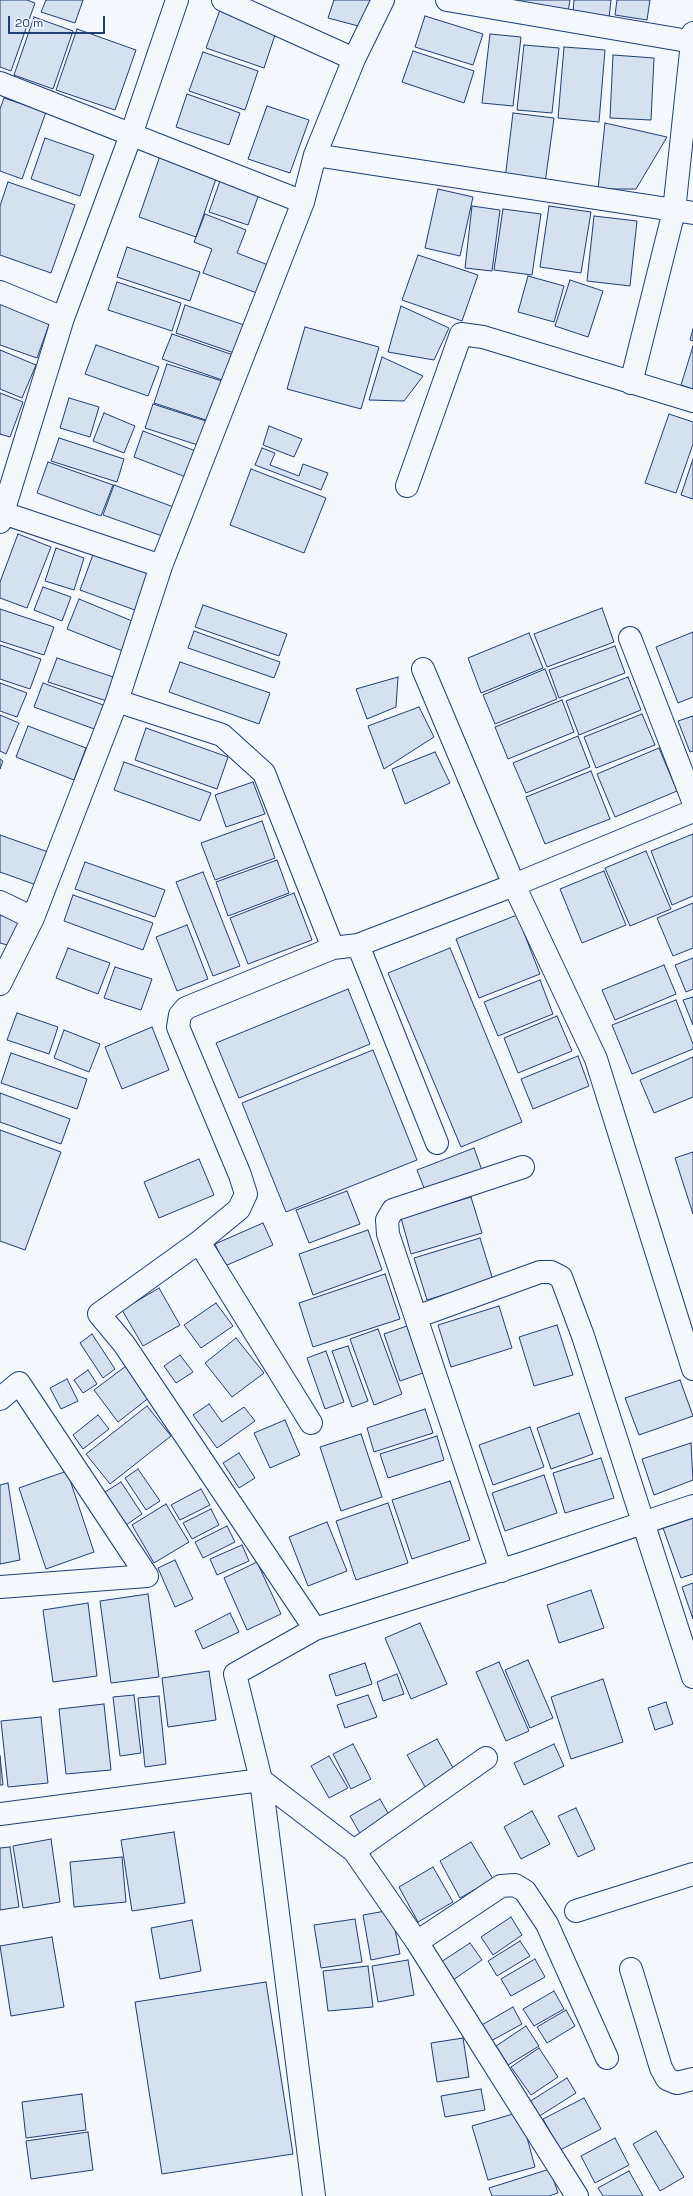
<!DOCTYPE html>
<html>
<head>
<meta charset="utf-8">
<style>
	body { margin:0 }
	#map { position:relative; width:693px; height:2196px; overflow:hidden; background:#f4f7fb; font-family:"Space Grotesk",sans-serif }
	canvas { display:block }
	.scale { position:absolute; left:8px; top:16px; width:97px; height:18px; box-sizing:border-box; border:2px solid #1d3f73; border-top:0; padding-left:5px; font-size:12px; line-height:14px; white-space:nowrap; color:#1d3f73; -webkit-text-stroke:3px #f4f7fb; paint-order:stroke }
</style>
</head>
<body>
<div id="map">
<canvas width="693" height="2196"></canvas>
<div class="scale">20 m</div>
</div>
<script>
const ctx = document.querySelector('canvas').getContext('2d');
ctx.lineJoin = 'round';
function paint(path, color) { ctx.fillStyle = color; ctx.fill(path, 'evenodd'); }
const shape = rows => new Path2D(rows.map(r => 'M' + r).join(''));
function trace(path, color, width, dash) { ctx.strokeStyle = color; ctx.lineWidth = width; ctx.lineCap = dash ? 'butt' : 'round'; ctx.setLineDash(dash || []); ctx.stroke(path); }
const building = shape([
	[0,0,27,0,35,3,11,71,0,67,0,0],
	[46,0,83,0,75,23,41,12,46,0],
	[334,0,372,0,362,27,328,18,334,0],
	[516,0,570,0,568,12,516,5,516,0],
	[574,0,611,0,609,18,573,13,574,0],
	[617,0,650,0,647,20,615,15,617,0],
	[220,10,277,29,264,68,206,48,220,10],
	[425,16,483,34,473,65,415,47,425,16],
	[34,17,73,31,53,89,14,75,34,17],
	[77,29,136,50,115,110,56,90,77,29],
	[490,34,521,37,513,106,482,103,490,34],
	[524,45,559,48,552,113,517,110,524,45],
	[564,47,605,50,599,122,558,118,564,47],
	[413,51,474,71,464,103,402,82,413,51],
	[203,52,258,71,245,110,189,91,203,52],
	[613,55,654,58,651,120,610,118,613,55],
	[187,94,240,113,229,145,176,127,187,94],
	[4,98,46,112,22,179,0,171,0,109,4,98],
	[267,106,309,120,290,173,248,159,267,106],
	[513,113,554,118,545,183,505,179,513,113],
	[605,123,667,137,636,189,598,189,605,123],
	[45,138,94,155,80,196,31,179,45,138],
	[162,150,219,170,196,237,139,217,162,150],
	[221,178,260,191,248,225,209,212,221,178],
	[8,182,75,205,51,273,0,255,0,206,8,182],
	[438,189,473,197,460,256,425,248,438,189],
	[472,206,500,210,492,271,465,268,472,206],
	[549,206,591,212,581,273,540,267,549,206],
	[503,209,541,214,532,275,494,270,503,209],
	[205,214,246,230,237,253,276,268,265,296,203,273,212,249,194,242,205,214],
	[594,216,637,221,630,286,587,281,594,216],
	[127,247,200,272,190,301,117,277,127,247],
	[418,255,478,275,462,321,402,300,418,255],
	[528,276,564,286,554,322,518,312,528,276],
	[570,280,603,291,588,337,555,326,570,280],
	[117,282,181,303,172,331,108,310,117,282],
	[0,301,51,319,37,358,0,345,0,301],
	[185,305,250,327,240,355,176,333,185,305],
	[401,306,449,328,434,360,388,352,401,306],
	[305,327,379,347,361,409,287,389,305,327],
	[693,329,693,341,690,340,693,329],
	[172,334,236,356,228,382,162,359,172,334],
	[96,345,159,367,148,396,85,374,96,345],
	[693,346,693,389,681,385,693,346],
	[0,350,36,365,22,398,0,389,0,350],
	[382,357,423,376,404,401,369,400,382,357],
	[167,364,222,381,209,421,154,403,167,364],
	[0,393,23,402,10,437,0,434,0,393],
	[69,398,99,407,90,437,60,428,69,398],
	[153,404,212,423,204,447,145,428,153,404],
	[104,413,135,426,124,453,93,441,104,413],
	[669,414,693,422,693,444,676,493,645,483,669,414],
	[269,426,302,439,294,457,263,445,269,426],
	[143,431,201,453,191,479,134,457,143,431],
	[59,438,124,459,117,482,51,461,59,438],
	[262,448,275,453,270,465,299,476,303,464,328,473,321,490,255,465,262,448],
	[693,459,693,499,681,495,693,459],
	[48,462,113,485,101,516,37,493,48,462],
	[251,469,326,498,304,553,230,525,251,469],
	[114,485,179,509,168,538,103,515,114,485],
	[18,534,51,547,27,608,0,598,0,582,18,534],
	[56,548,84,558,74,590,45,581,56,548],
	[94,552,156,575,143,613,80,590,94,552],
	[43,587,71,597,62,621,34,610,43,587],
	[79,599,137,623,125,652,67,629,79,599],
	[203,605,287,634,279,656,195,627,203,605],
	[602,608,614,642,547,667,534,634,602,608],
	[0,609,54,627,44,655,0,641,0,609],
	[194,631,280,662,274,678,188,648,194,631],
	[693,632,693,697,678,703,656,647,693,632],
	[529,633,543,668,481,693,468,658,529,633],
	[0,645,41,659,30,689,0,679,0,645],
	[615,646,625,673,559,698,549,670,615,646],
	[57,658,119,679,110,702,48,682,57,658],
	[180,662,270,693,259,724,169,692,180,662],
	[545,669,557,699,495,724,483,695,545,669],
	[398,677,396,707,367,719,356,689,398,677],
	[628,677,641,710,579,735,566,701,628,677],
	[0,683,27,693,17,717,0,711,0,683],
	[43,683,106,706,97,730,34,707,43,683],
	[562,700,574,732,508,759,495,727,562,700],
	[419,707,434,737,384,769,368,726,419,707],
	[642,714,655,745,596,768,584,737,642,714],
	[0,715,19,723,6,754,0,751,0,715],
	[693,716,693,751,690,752,678,721,693,716],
	[28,726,86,748,74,780,16,757,28,726],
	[146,728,228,757,217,789,135,760,146,728],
	[578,736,590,767,526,793,513,763,578,736],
	[659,748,677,791,615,817,597,774,659,748],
	[435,752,450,783,405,804,392,769,435,752],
	[0,759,3,761,0,769,0,759],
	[124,762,211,793,200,821,114,790,124,762],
	[591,771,610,819,545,844,526,797,591,771],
	[253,782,265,814,226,827,215,795,253,782],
	[262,821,275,858,215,880,201,843,262,821],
	[693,834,693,896,672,905,651,851,693,834],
	[0,835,51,853,39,886,0,872,0,835],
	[646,851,671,909,630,926,605,868,646,851],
	[277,860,289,893,228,916,216,882,277,860],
	[85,862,165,890,155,917,75,889,85,862],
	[604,871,626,925,582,943,560,889,604,871],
	[203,872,240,966,213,976,176,882,203,872],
	[294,893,312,940,248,964,230,918,294,893],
	[73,895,153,923,143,950,64,921,73,895],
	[693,903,693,948,673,956,657,918,693,903],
	[0,915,23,922,15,947,0,943,0,915],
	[517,915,540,974,479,998,456,939,517,915],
	[187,925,208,979,177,991,156,937,187,925],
	[68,948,110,963,98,994,56,978,68,948],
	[450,948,522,1122,461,1147,388,973,450,948],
	[693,958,693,989,686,992,675,965,693,958],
	[664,965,676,994,615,1020,602,990,664,965],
	[115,967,152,979,141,1010,104,998,115,967],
	[540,980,553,1014,498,1036,484,1002,540,980],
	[348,989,370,1044,239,1098,216,1043,348,989],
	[693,997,693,1025,683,1000,693,997],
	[676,1000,693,1044,693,1049,632,1074,612,1025,676,1000],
	[17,1013,58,1027,49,1054,7,1040,17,1013],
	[557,1016,572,1051,518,1073,504,1038,557,1016],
	[152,1027,169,1070,122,1089,105,1047,152,1027],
	[64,1030,100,1044,89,1072,54,1058,64,1030],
	[373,1050,417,1160,286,1212,242,1103,373,1050],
	[11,1053,87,1079,77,1109,1,1083,11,1053],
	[578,1056,589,1086,533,1109,521,1079,578,1056],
	[693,1057,693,1097,654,1113,640,1080,693,1057],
	[0,1093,70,1119,61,1144,0,1122,0,1093],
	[0,1130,61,1152,25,1250,0,1241,0,1130],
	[474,1148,484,1176,428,1198,417,1170,474,1148],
	[693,1152,693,1214,675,1158,693,1152],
	[199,1159,214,1195,159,1218,144,1182,199,1159],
	[347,1191,360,1224,309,1243,296,1210,347,1191],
	[471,1197,482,1233,411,1254,401,1218,471,1197],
	[263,1223,273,1245,225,1266,215,1244,263,1223],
	[368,1230,382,1270,313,1295,299,1254,368,1230],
	[480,1238,493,1280,427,1300,414,1258,480,1238],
	[385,1274,400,1319,313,1347,299,1303,385,1274],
	[159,1288,180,1325,143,1346,122,1310,159,1288],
	[216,1303,233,1326,201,1348,184,1325,216,1303],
	[499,1306,512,1348,451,1367,438,1325,499,1306],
	[557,1325,573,1375,534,1386,519,1337,557,1325],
	[407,1326,423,1373,400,1381,384,1334,407,1326],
	[378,1329,402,1394,374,1405,350,1339,378,1329],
	[92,1334,115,1369,103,1378,80,1343,92,1334],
	[236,1338,264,1373,232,1397,205,1363,236,1338],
	[348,1346,368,1401,352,1407,332,1351,348,1346],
	[326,1351,344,1402,325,1409,307,1358,326,1351],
	[180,1355,193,1372,176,1383,164,1366,180,1355],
	[126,1366,150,1397,118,1422,94,1390,126,1366],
	[88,1370,97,1384,83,1393,74,1380,88,1370],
	[67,1379,78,1401,61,1409,50,1388,67,1379],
	[680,1380,693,1416,639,1435,625,1398,680,1380],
	[209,1404,222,1422,244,1407,255,1421,217,1448,193,1415,209,1404],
	[147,1406,171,1436,110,1484,86,1454,147,1406],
	[425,1409,433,1433,374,1452,367,1428,425,1409],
	[579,1413,593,1454,551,1469,537,1428,579,1413],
	[98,1415,109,1429,83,1449,73,1435,98,1415],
	[285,1420,300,1455,270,1468,254,1433,285,1420],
	[530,1427,544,1467,493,1485,479,1445,530,1427],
	[361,1434,382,1497,341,1511,320,1447,361,1434],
	[437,1436,444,1460,388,1478,380,1454,437,1436],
	[691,1443,693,1480,654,1495,642,1459,691,1443],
	[239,1453,255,1478,239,1488,223,1463,239,1453],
	[601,1458,614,1498,565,1513,553,1473,601,1458],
	[138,1469,160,1501,146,1510,125,1478,138,1469],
	[67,1471,94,1552,46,1569,19,1488,67,1471],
	[544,1475,557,1513,505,1531,492,1493,544,1475],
	[450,1481,470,1540,412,1559,392,1500,450,1481],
	[121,1482,142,1514,126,1525,105,1492,121,1482],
	[8,1483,20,1560,0,1564,0,1485,8,1483],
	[201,1489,210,1505,180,1520,171,1505,201,1489],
	[388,1503,408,1563,356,1580,336,1521,388,1503],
	[166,1504,189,1542,154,1563,132,1525,166,1504],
	[211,1509,219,1525,192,1539,183,1523,211,1509],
	[693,1518,693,1574,681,1578,663,1528,693,1518],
	[327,1522,347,1571,308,1586,289,1537,327,1522],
	[227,1526,235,1542,203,1558,195,1542,227,1526],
	[242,1545,249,1561,217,1575,210,1559,242,1545],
	[175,1560,193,1599,175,1607,158,1568,175,1560],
	[257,1562,281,1614,247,1630,224,1578,257,1562],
	[693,1583,693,1619,682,1587,693,1583],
	[591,1590,604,1628,559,1643,547,1605,591,1590],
	[148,1594,159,1677,111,1683,100,1601,148,1594],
	[88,1603,97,1676,53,1682,43,1610,88,1603],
	[230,1613,239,1632,203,1649,195,1631,230,1613],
	[420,1623,447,1684,411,1699,385,1638,420,1623],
	[528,1660,553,1718,530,1728,505,1670,528,1660],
	[499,1662,529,1731,506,1741,476,1672,499,1662],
	[365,1663,372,1684,336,1696,329,1675,365,1663],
	[209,1671,216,1720,168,1727,162,1678,209,1671],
	[397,1674,404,1694,383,1701,377,1682,397,1674],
	[603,1679,623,1742,571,1759,551,1697,603,1679],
	[134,1695,141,1753,120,1756,113,1697,134,1695],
	[368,1695,377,1717,345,1728,337,1705,368,1695],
	[159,1696,166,1764,145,1767,138,1698,159,1696],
	[666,1702,673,1724,655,1730,648,1708,666,1702],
	[104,1704,111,1770,66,1774,59,1709,104,1704],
	[41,1717,48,1783,8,1787,1,1721,41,1717],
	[437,1739,457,1775,428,1792,407,1755,437,1739],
	[353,1744,371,1779,351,1789,333,1754,353,1744],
	[554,1744,564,1766,524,1785,514,1763,554,1744],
	[0,1756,3,1785,0,1785,0,1756],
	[329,1756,348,1788,329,1798,311,1766,329,1756],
	[380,1799,392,1820,362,1837,350,1816,380,1799],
	[576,1808,595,1849,578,1857,558,1816,576,1808],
	[532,1811,550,1844,521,1859,504,1827,532,1811],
	[174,1832,185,1903,132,1911,121,1840,174,1832],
	[51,1839,60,1902,23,1908,13,1846,51,1839],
	[471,1842,493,1879,460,1898,440,1861,471,1842],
	[10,1847,19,1907,0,1910,0,1848,10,1847],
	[122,1857,126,1902,74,1907,70,1862,122,1857],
	[433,1867,453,1902,418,1922,399,1887,433,1867],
	[391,1910,400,1954,371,1960,363,1915,391,1910],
	[511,1917,522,1935,493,1955,481,1937,511,1917],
	[355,1919,362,1962,321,1968,314,1925,355,1919],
	[192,1920,201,1971,160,1979,151,1928,192,1920],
	[52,1937,64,2007,11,2016,0,1946,52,1937],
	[520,1941,530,1956,497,1976,488,1961,520,1941],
	[470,1943,482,1960,453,1980,441,1962,470,1943],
	[535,1959,545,1977,511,1996,501,1979,535,1959],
	[408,1960,414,1995,378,2002,372,1966,408,1960],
	[368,1966,373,2007,328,2011,323,1971,368,1966],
	[266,1982,293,2154,162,2174,135,2002,266,1982],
	[554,1991,564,2009,534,2026,523,2009,554,1991],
	[513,2007,522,2024,489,2042,480,2026,513,2007],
	[566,2010,575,2026,547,2043,537,2027,566,2010],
	[526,2026,539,2046,508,2065,496,2046,526,2026],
	[463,2038,469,2077,437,2082,431,2043,463,2038],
	[539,2048,558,2077,531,2095,511,2067,539,2048],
	[567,2078,576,2093,538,2117,529,2102,567,2078],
	[481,2089,485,2110,445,2117,441,2096,481,2089],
	[82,2094,86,2130,26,2138,22,2102,82,2094],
	[584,2098,601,2129,560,2150,543,2119,584,2098],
	[520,2112,535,2167,488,2180,472,2126,520,2112],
	[656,2131,684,2177,660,2191,633,2144,656,2131],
	[88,2132,93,2170,31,2179,26,2141,88,2132],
	[615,2138,629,2165,595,2183,581,2156,615,2138],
	[550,2169,558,2193,549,2196,492,2196,489,2188,550,2169],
	[629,2171,643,2196,603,2196,598,2188,629,2171]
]);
const minor = shape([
	[223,0,354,59],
	[447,0,693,42],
	[0,83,303,202],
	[315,155,693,213],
	[0,292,63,318],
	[631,383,674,211,693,33],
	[407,486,461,334,483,337,693,401],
	[0,512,161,566],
	[0,522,63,318,131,135,177,0],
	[630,638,693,801],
	[423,669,514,885,596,1059,693,1369],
	[117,701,222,735,264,773,333,948],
	[0,902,33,918],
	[358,945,437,1143],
	[0,984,33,918,117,701,161,566,303,202,315,155,354,59,383,0],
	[199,1242,311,1423],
	[416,1317,540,1272,551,1272,561,1277,583,1336,693,1677],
	[0,1399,19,1383,147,1576,0,1587],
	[501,1571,388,1234,387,1220,393,1210,523,1167],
	[315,1629,124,1344,99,1314,199,1242,239,1209,246,1194,240,1175,178,1027,180,1015,186,1008,333,948,358,945,514,885,693,811],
	[261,1780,354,1851,417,1942,577,2196],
	[261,1780,314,2196],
	[0,1814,261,1780,235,1674,315,1629,524,1563,693,1506],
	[354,1851,486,1758],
	[576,1911,693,1874],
	[417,1942,501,1886,515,1885,525,1891,547,1924,607,2058],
	[631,1969,661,2068,667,2079,677,2083,693,2079]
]);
paint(building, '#d5e0f0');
trace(building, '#1d3f73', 1);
trace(minor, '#1d3f73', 24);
trace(minor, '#f4f7fb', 22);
</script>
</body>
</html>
